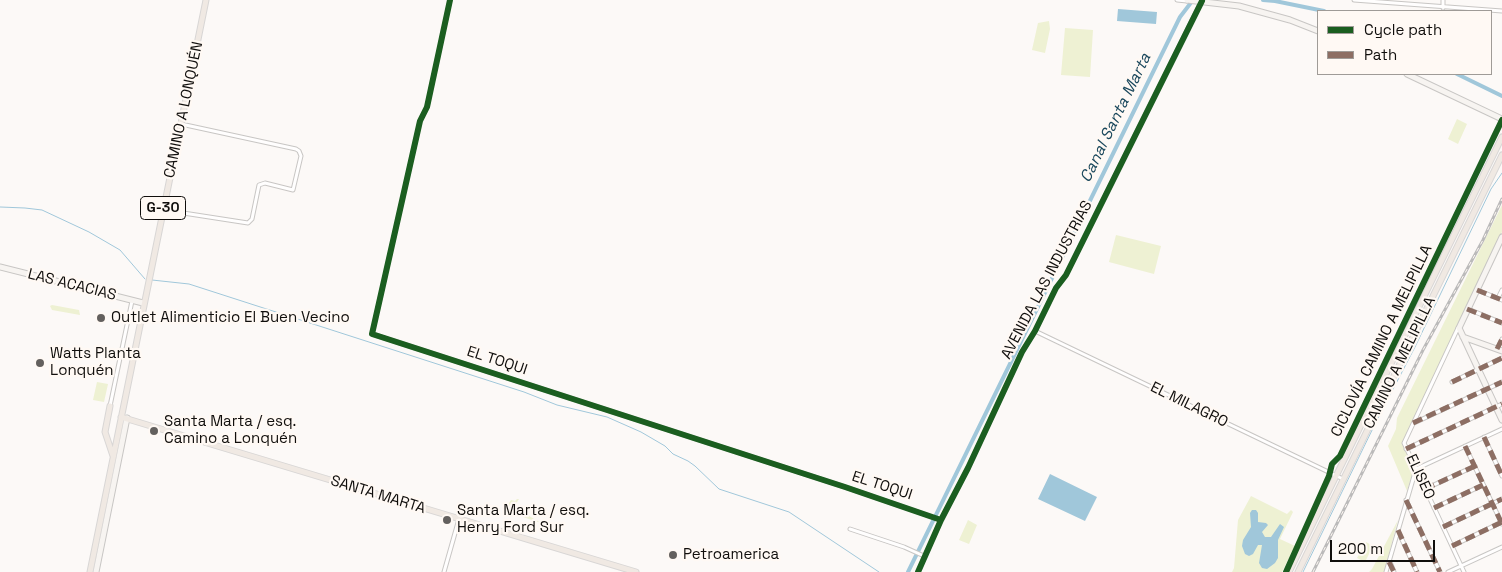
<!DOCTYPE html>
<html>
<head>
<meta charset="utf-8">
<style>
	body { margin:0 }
	#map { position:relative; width:1502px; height:572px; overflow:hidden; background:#fcf9f7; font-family:"Space Grotesk",sans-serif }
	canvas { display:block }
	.legend { position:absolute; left:1317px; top:10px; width:175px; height:65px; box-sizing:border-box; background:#fff9f4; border:1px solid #9f9b97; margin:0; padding:6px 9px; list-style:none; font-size:15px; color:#100e0c }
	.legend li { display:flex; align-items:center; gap:10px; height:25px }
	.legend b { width:25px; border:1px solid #9f9b97 }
	.scale { position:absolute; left:1330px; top:540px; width:105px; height:22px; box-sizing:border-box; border:2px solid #100e0c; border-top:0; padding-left:6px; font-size:15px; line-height:18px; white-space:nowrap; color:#100e0c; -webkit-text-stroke:4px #fff9f4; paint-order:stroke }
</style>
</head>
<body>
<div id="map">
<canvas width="1502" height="572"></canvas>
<ul class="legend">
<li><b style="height:6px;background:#1b5e20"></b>Cycle path</li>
<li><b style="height:6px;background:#8d6e63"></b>Path</li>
</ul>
<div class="scale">200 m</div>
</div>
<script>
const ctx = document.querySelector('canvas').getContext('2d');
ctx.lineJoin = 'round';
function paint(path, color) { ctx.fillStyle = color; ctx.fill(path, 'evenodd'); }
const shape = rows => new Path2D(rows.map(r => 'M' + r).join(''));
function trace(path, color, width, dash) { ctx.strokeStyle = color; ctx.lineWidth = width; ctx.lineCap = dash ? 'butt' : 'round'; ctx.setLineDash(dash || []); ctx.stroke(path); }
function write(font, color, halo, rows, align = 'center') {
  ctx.font = font + ' "Space Grotesk",sans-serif'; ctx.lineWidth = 4.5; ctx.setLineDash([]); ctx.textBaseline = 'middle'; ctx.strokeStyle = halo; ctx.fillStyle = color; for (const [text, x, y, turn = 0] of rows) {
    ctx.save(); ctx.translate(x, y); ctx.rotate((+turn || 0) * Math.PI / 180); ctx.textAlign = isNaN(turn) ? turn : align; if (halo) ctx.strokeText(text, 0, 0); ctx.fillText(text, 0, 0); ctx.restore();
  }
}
const green = shape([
	[1049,21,1050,29,1045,53,1032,50,1038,23],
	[1065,28,1093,30,1090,77,1061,75],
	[1457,119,1467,124,1458,144,1448,139],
	[1502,205,1502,232,1403,441,1414,468,1407,491,1388,446,1396,429,1397,418],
	[1116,235,1161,246,1154,274,1109,262],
	[52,305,79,310,80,315,52,310,50,306],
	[97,382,108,384,104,402,93,400],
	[1251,496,1287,514,1291,510,1293,512,1280,539,1295,546,1282,572,1232,572,1234,568,1238,520],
	[517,499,519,499,514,507,541,523,508,512,506,508,511,500,515,501],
	[968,520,977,525,969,544,959,540],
	[1398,520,1384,572,1369,572,1372,569],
	[1366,542,1373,546,1365,562,1357,558]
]);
const water = shape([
	[1118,9,1157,12,1156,24,1117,21],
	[1050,474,1097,497,1085,521,1038,499],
	[1256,510,1258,513,1258,522,1266,523,1268,525,1262,532,1265,537,1271,537,1280,524,1284,527,1278,540,1278,558,1275,563,1267,569,1262,568,1259,563,1262,545,1258,545,1253,554,1249,556,1245,554,1242,546,1243,540,1251,527,1250,513,1252,510]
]);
const stream = shape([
	[0,207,25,208,42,210,89,232,120,250,145,279],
	[152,280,189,284,524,392,557,405,607,417,641,432,665,446,673,454,688,461,695,466,719,489,789,512,879,572],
	[1303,572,1376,422,1415,347,1491,189,1502,173]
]);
const canal = shape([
	[1263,0,1275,1,1324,11],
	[1457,74,1502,96],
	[908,572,1180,17,1193,0]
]);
const street = shape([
	[450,0,427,107,420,121,372,334,845,487,941,520],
	[1177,0,1187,1],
	[1354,0,1502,11],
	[1443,8,1443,0],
	[164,210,248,223,252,219,259,185,265,183,293,190,301,156,299,151,296,149,181,124],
	[1477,290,1502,300],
	[1498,298,1502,290],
	[1468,309,1502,323],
	[1458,328,1404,443,1464,572],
	[1035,331,1343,479],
	[1497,349,1502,339],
	[1452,382,1502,358],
	[110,406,132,301],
	[1414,423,1502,382],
	[1484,437,1502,476],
	[1465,446,1502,524],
	[1406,449,1502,404],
	[1416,469,1502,429],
	[1425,489,1475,466],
	[1406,500,1440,572],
	[1434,508,1483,485],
	[1443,527,1502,499],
	[850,529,904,547,924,556],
	[1398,531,1417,572],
	[1452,546,1502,522],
	[1390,562,1394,572],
	[444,572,459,519],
	[918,572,941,520,968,468,1022,352,1035,331,1056,288,1066,275,1201,2],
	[1386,572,1416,469],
	[1448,572,1502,547]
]);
const secondary = shape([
	[1187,0,1239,6,1290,20,1318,31],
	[1407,74,1502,119],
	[1502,237,1459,328,1502,420],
	[0,267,143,303],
	[1463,337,1502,351],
	[96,572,127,418]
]);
const primary = shape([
	[110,406,105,432,113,456],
	[121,417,636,572],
	[90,572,206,0],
	[1289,572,1502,137],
	[1298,572,1502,155]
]);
const rail = shape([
	[1313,572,1423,350,1483,240,1502,199]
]);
const quiet = shape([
	[1477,290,1502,300],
	[1467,309,1502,323],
	[1497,349,1502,339],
	[1452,382,1502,358],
	[1413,423,1502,382],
	[1484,437,1502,476],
	[1465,446,1502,524],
	[1406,449,1502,404],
	[1425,489,1475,466],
	[1406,500,1440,572],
	[1434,508,1483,485],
	[1443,527,1502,499],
	[1398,530,1417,572],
	[1452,546,1502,522],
	[1389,562,1394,572]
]);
const cycleway = shape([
	[450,0,427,107,420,121,372,334,845,487,941,520],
	[918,572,941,520,968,468,1022,352,1035,331,1056,288,1066,275,1202,1],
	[1286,572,1329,476,1332,464,1340,456,1502,120]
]);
const markers = [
	[101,318,5,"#63605e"],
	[40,363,5,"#63605e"],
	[154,431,5,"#63605e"],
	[447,520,5,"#63605e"],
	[673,555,5,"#63605e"]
];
const shields = [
	[163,208,45]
];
const shieldNames = [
	["G-30",163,208]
];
const streetNames = [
	["CAMINO A LONQUÉN",184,110,-78],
	["AVENIDA LAS INDUSTRIAS",1047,280,-62],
	["LAS ACACIAS",72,285,14],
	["CICLOVÍA CAMINO A MELIPILLA",1382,341,-64],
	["EL TOQUI",497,361,18],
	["CAMINO A MELIPILLA",1400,363,-64],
	["EL MILAGRO",1189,405,26],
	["ELISEO",1420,477,65],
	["EL TOQUI",882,486,18],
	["SANTA MARTA",378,495,17]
];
const poiNames = [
	["Outlet Alimenticio El Buen Vecino",111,318],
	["Watts Planta",50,354],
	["Lonquén",50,371],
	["Santa Marta / esq.",164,422],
	["Camino a Lonquén",164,439],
	["Santa Marta / esq.",457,511],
	["Henry Ford Sur",457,528],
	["Petroamerica",683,555]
];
const waterNames = [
	["Canal Santa Marta",1116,118,-64]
];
paint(green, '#eef1d3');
paint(water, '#a0c7da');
trace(stream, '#a0c7da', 1);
trace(canal, '#a0c7da', 4);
trace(street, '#c8c6c4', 5);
trace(secondary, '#c8c6c4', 7);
trace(primary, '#d8d6d5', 7);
trace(street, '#fffefe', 3);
trace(secondary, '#f7f4f1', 5);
trace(primary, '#f0e9e3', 5);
trace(rail, '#bbbaba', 3);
trace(rail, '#fff9f4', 1, [4]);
trace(quiet, '#8d6e63', 5, [10, 5]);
trace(cycleway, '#1b5e20', 6);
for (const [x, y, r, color] of markers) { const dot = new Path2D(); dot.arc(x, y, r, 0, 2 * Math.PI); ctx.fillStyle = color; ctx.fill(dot); trace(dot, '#fff9f4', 2); }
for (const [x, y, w] of shields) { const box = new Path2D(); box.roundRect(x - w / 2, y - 11.5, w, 23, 4); ctx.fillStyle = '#fff9f4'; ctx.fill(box); trace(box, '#100e0c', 1); }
write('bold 14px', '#100e0c', null, shieldNames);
write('15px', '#100e0c', '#fff9f4', streetNames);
write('15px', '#100e0c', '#fff9f4', poiNames, 'left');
write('italic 16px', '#19475c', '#fff9f4', waterNames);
</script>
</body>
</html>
